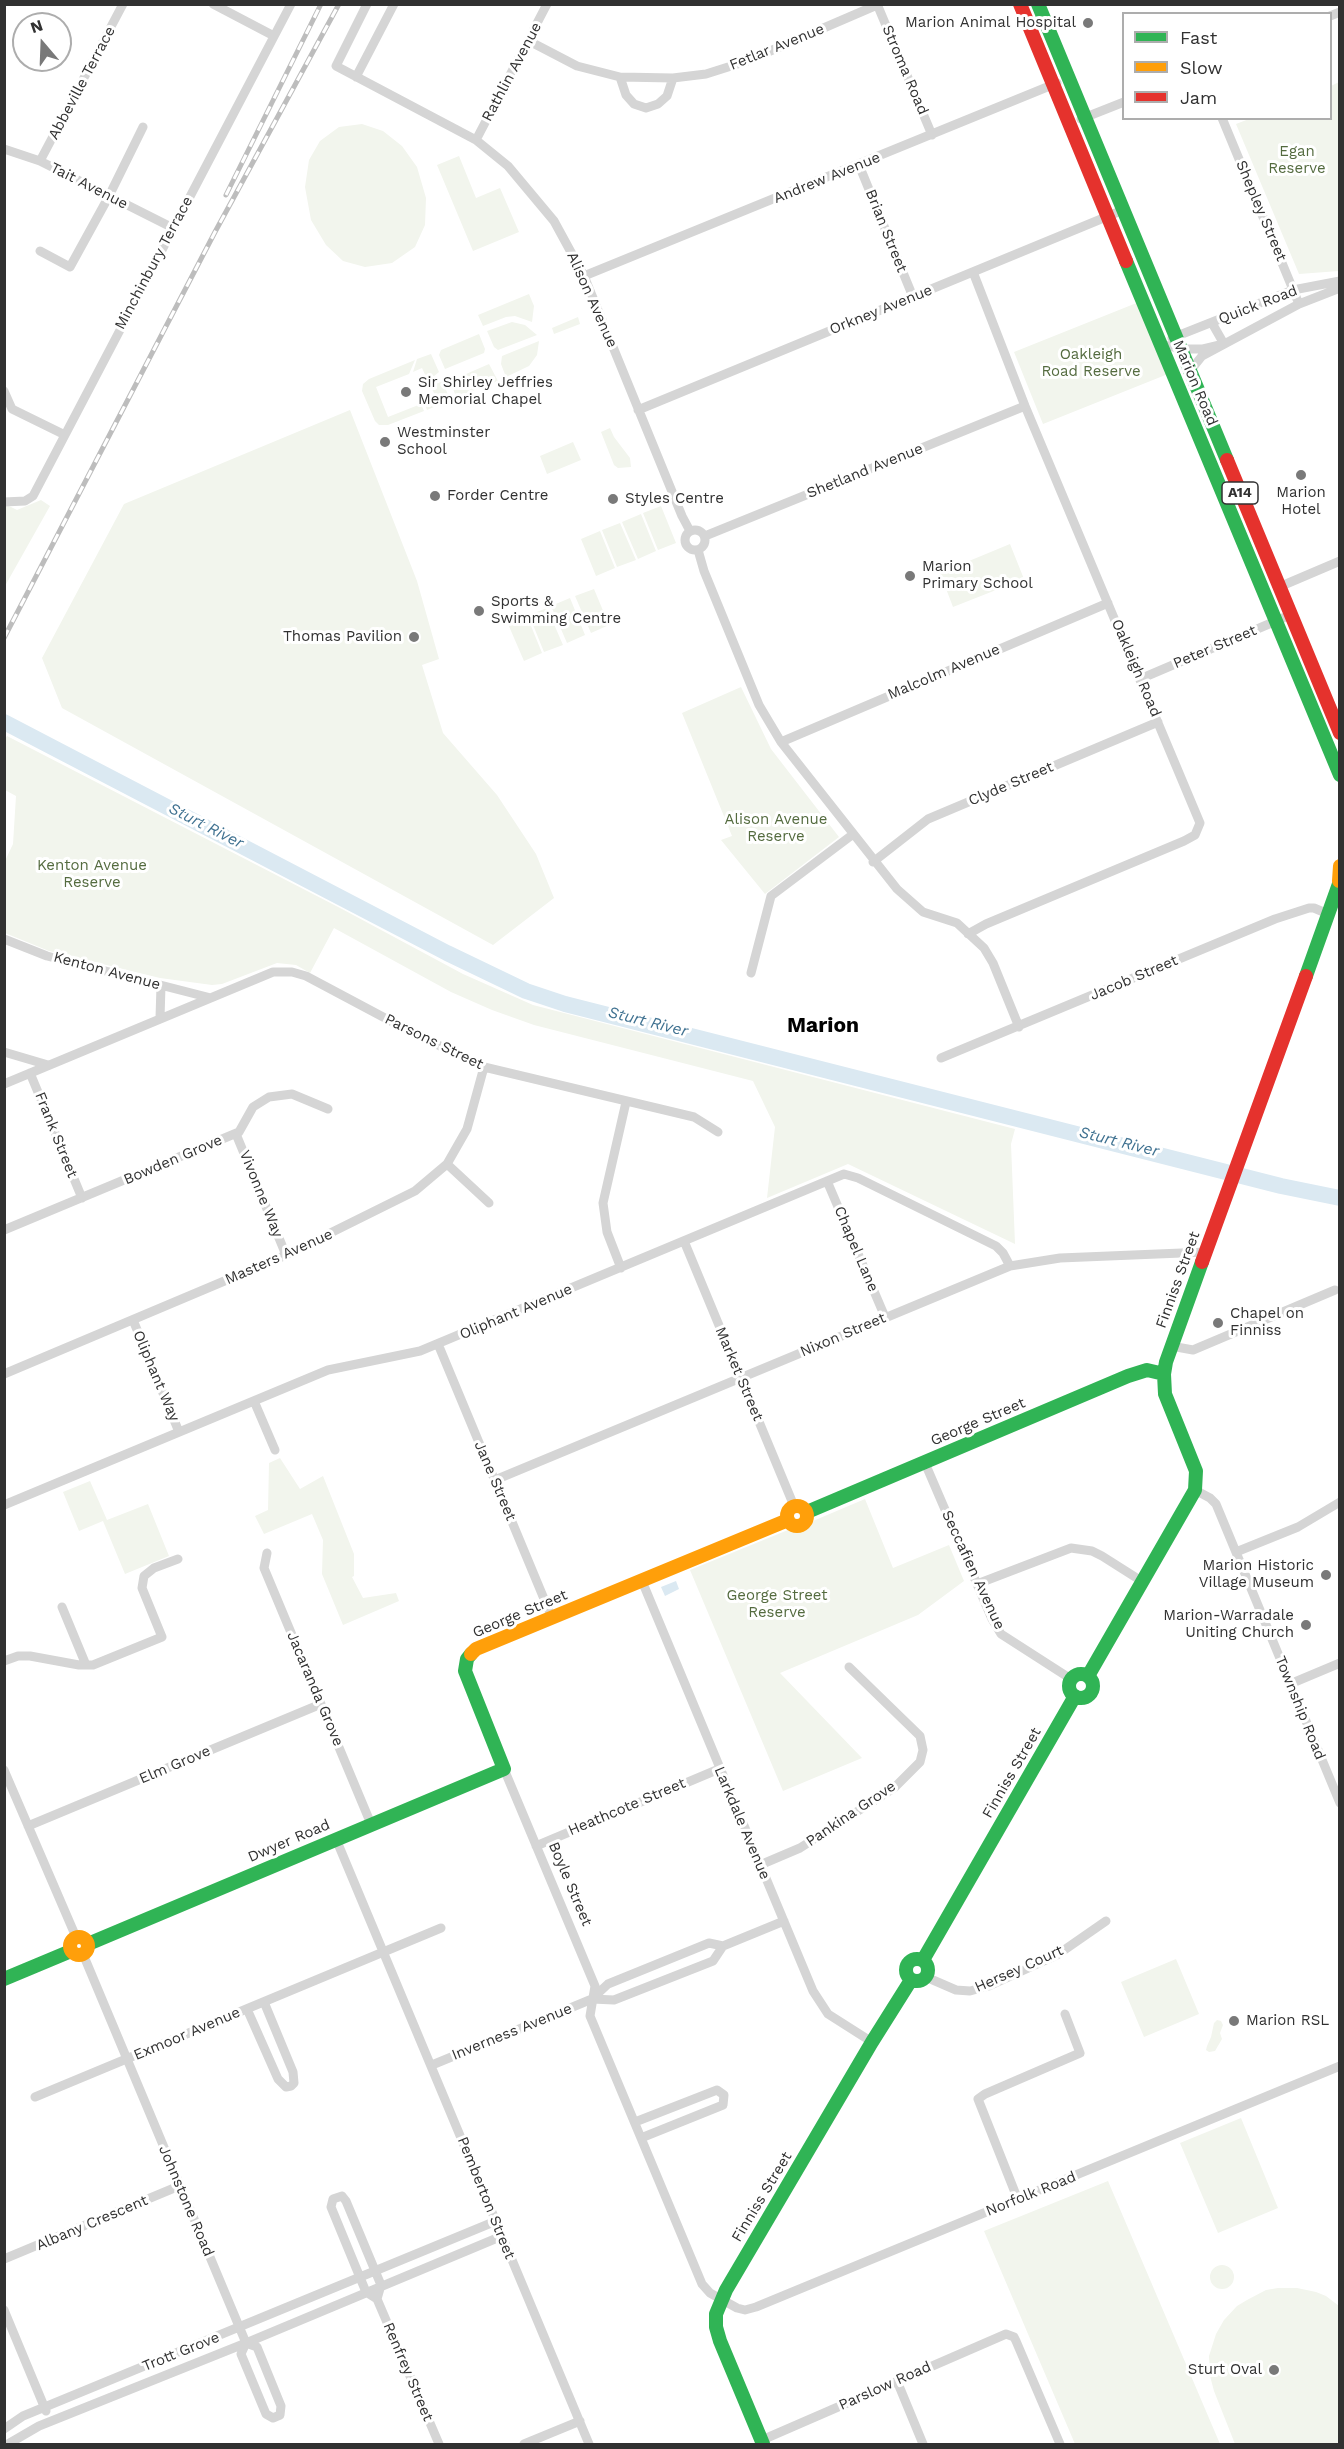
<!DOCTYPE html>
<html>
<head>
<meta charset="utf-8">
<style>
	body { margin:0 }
	#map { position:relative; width:1344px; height:2449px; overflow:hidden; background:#fff; font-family:"Work Sans",sans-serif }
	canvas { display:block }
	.frame { position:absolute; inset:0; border:6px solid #313131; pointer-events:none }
	.legend { position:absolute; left:1122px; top:12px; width:210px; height:108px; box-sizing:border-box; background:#fff; border:2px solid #adadad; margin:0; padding:8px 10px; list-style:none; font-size:18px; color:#313131 }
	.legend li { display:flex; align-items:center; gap:12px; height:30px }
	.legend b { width:30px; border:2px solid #adadad }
	.north { position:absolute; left:12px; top:12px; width:60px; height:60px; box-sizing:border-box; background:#fff; border:2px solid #adadad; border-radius:50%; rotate:341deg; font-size:16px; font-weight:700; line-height:24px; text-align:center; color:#313131 }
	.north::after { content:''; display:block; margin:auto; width:21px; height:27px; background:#797979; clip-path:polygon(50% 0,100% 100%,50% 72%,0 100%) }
</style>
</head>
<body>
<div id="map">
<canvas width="1344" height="2449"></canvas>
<div class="frame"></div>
<ul class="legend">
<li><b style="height:8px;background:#30b455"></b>Fast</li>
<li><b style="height:8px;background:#ff9f0a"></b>Slow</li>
<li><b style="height:8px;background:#e5322d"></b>Jam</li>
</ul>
<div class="north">N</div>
</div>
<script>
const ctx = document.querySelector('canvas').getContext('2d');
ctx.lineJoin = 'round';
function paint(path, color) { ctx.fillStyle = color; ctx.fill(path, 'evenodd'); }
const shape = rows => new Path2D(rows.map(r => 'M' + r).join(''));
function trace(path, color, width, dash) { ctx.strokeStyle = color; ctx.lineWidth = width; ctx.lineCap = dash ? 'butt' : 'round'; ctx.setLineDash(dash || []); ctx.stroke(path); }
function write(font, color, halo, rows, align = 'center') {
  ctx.font = font + ' "Work Sans",sans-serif'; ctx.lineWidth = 6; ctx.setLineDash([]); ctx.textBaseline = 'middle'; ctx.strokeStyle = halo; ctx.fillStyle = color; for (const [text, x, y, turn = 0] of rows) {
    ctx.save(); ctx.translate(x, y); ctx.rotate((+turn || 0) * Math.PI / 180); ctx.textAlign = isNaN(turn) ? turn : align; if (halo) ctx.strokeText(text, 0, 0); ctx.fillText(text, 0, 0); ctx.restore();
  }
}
const green = shape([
	[1339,82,1339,271,1299,274,1236,124,1249,119,1330,118,1331,86],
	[362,124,383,131,402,146,417,167,426,198,425,225,415,247,392,263,365,267,343,261,326,245,311,220,305,187,309,160,320,141,339,127],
	[459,156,476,198,500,188,519,232,473,251,437,165],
	[529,294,534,306,532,322,515,316,506,317,483,326,478,315],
	[1139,302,1168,374,1043,424,1014,352],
	[578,317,580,324,554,334,552,328],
	[512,322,525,325,537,335,498,350,494,347,487,331],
	[479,334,485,349,484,353,445,369,439,355,441,350],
	[539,341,537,355,529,366,506,377,501,364,502,356],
	[431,354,439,372,428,381,422,368,413,372,417,359],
	[415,360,409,374,376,387,388,417,421,404,424,411,388,425,379,425,375,421,362,391,363,384,369,379],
	[489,364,498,381,462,395,455,394,450,381],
	[435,383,443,382,450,400,427,410,424,402,436,397,430,385],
	[350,410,417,581,439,659,422,665,443,733,497,795,536,854,554,898,493,945,62,708,42,658,124,504],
	[610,428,614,437,630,458,631,467,618,468,614,465,601,432],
	[573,442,581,460,547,474,540,456],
	[41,500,50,506,5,586,5,504,17,510],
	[661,506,676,543,658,550,643,513],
	[641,514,656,551,638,559,622,522],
	[620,523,636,560,617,567,602,530],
	[600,531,615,568,596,576,581,539],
	[1010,544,1024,579,953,607,940,573],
	[594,589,609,625,591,633,575,596],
	[570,598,585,635,567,643,551,606],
	[547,608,563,645,544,652,529,615],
	[527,616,542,653,524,661,508,624],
	[741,687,771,749,839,837,765,894,721,840,732,836,682,713],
	[7,736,342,909,463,974,533,1005,1015,1129,1011,1144,1015,1244,848,1164,767,1198,775,1127,753,1081,534,1025,492,1010,451,992,334,928,310,973,296,965,277,963,222,984,212,985,160,978,49,951,5,933,5,861,13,844,16,796,5,790,4,741],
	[280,1458,300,1489,323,1476,354,1554,354,1576,352,1577,363,1598,396,1593,399,1601,343,1625,322,1574,323,1540,312,1514,264,1534,255,1516,268,1510,269,1463],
	[90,1481,107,1520,148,1504,169,1556,125,1574,103,1521,79,1531,63,1492],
	[865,1499,893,1568,949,1545,964,1581,918,1615,780,1673,862,1758,783,1791,690,1570,788,1530,793,1532,809,1526,813,1521],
	[1176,1959,1199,2014,1144,2037,1121,1982],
	[1217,2020,1221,2021,1223,2025,1220,2033,1222,2039,1215,2051,1209,2052,1206,2050,1207,2046,1211,2037,1214,2023],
	[1241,2118,1278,2208,1218,2233,1180,2143],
	[1108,2181,1220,2444,1075,2444,984,2231],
	'1210 2277a12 12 0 1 1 24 0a12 12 0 1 1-24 0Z',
	[1278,2288,1297,2288,1316,2292,1326,2296,1339,2306,1339,2444,1235,2444,1214,2391,1210,2376,1209,2356,1216,2334,1224,2320,1237,2306,1247,2300,1266,2290]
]);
const water = shape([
	[676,1581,679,1589,665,1596,661,1587]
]);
const river = shape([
	[4,722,447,953,526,991,565,1004,1281,1186,1340,1198]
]);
const street = shape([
	[213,4,274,36],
	[367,4,336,66,476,140,508,166,554,221,584,276,682,516,690,531],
	[877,4,932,135],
	[1330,16,1340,12],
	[529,41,577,66,620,77,673,78,706,74,747,61,877,5],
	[356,77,394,4],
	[620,77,626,95,634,104,646,108,658,104,667,96,673,78],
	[1222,118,1299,304],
	[1081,119,1124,102],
	[476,140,547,4],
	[4,149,40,161,173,228],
	[40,161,123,4],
	[859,165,913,297],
	[40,251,70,267,109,196,143,127],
	[584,276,1057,83],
	[1172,338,1293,290,1340,281],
	[1161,344,1181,349,1203,349,1224,344,1212,323],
	[1190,371,1202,356,1299,304,1340,288],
	[4,391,12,409,63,434],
	[638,410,1123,210],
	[4,502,25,501,33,496,291,4],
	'685 540a10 10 0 1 1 20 0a10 10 0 1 1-20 0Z',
	[705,536,1025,406],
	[698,550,704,571,759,705,781,742,897,889,923,912,957,923,984,948,993,963,1019,1027],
	[1279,587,1340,561],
	[1140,679,1290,615],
	[781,742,1108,603],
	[873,862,928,819,1158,722],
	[968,934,986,924,1184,841,1195,835,1200,823,1025,406,973,272],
	[4,939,47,956,211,998],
	[751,973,771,896,852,835],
	[160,1018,161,986],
	[4,1052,48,1065],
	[941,1058,1275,919,1309,908,1314,908,1328,914],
	[30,1073,82,1198],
	[4,1084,273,972,292,972,306,976,415,1034,484,1067,694,1117,718,1132],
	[236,1134,286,1255],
	[447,1164,489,1203],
	[827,1181,885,1317],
	[4,1230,239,1132,253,1107,269,1097,292,1094,328,1109],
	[684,1241,794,1506],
	[621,1268,607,1232,603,1203,626,1102],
	[133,1320,179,1432],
	[438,1344,552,1618],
	[1171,1346,1193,1350,1335,1290],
	[4,1374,286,1255,415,1191,447,1164,467,1129,484,1067],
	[254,1401,275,1450],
	[925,1463,992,1619,1001,1634,1071,1679],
	[495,1480,1010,1266,1060,1258,1206,1252],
	[1195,1490,1210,1498,1216,1504,1340,1803],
	[4,1505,328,1370,420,1351,844,1174,858,1178,996,1246,1003,1253,1010,1266],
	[1236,1552,1298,1527,1340,1502],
	[267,1553,264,1568,371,1824],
	[642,1581,813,1991,828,2014,872,2042],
	[977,1584,1071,1548,1092,1551,1102,1556,1143,1582],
	[62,1607,86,1665],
	[4,1661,18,1656,30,1656,79,1665,93,1665,162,1637,142,1588,144,1576,154,1568,178,1559],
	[1290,1684,1340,1663],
	[504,1769,595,1986,590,2016,702,2284,710,2293,737,2308,745,2310,756,2307,1340,2066],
	[4,1770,76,1937],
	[28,1826,321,1704],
	[336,1839,589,2444],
	[536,1846,719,1769],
	[760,1865,800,1848,894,1788,920,1762,923,1750,920,1736,849,1667],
	[83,1954,246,2343],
	[926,1977,956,1990,970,1991,989,1986,1057,1955,1106,1921],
	[594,1997,608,1984,709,1943,723,1946],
	[247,2009,278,2079,286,2087,291,2086,294,2083,293,2072,264,2002],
	[432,2065,592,1999,614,2000,713,1961,723,1946,784,1921],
	[35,2097,441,1928],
	[635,2122,717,2090,724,2095,723,2105,641,2138],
	[342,2196,346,2201,381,2285,377,2299,366,2292,331,2207,333,2199,342,2196],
	[1018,2200,978,2099,985,2094,1080,2053,1065,2014],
	[4,2259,179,2186],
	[377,2299,439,2444],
	[4,2310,46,2411],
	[246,2343,257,2347,281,2406,280,2415,273,2418,266,2414,241,2354,246,2343],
	[897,2381,923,2444],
	[4,2429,23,2416,496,2221],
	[762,2440,1006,2334,1014,2337,1016,2341,1060,2444],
	[8,2444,39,2426,246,2343,502,2236],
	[524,2444,580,2421]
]);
const fast = shape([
	[1038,4,1227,460],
	[1126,261,1340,775],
	[1306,976,1340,881],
	[807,1512,1128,1376,1147,1370,1164,1374],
	'1069 1686a12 12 0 1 1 24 0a12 12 0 1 1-24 0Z',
	[1088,1676,1195,1490,1196,1471,1165,1394,1164,1374,1166,1362,1202,1262],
	[88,1944,504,1769,465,1671,467,1659,471,1654],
	'906 1970a11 11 0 1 1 22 0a11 11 0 1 1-22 0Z',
	[923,1960,1075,1696],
	[4,1979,71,1951],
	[763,2444,720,2341,716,2327,716,2314,726,2290,872,2042,911,1980]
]);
const slow = shape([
	[1339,881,1340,866],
	'787 1516a10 10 0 1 1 20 0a10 10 0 1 1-20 0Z',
	[471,1654,476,1649,788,1520],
	'70 1946a9 9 0 1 1 18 0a9 9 0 1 1-18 0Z'
]);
const jam = shape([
	[1020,4,1126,261],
	[1227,460,1340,733],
	[1202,1262,1306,976]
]);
const rail = shape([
	[226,195,321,4],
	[4,638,215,232,339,4]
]);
const markers = [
	[1088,23,6,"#797979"],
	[406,392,6,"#797979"],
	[385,442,6,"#797979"],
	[1301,475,6,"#797979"],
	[435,496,6,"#797979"],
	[613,499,6,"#797979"],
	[910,576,6,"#797979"],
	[479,611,6,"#797979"],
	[414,637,6,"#797979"],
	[1218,1323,6,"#797979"],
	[1326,1575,6,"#797979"],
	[1306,1625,6,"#797979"],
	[1234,2021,6,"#797979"],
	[1274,2370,6,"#797979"]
];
const shields = [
	[1240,493,36]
];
const shieldNames = [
	["A14",1240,493]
];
const poiNames = [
	["Marion Animal Hospital",1076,23,"right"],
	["Sir Shirley Jeffries",418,383],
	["Memorial Chapel",418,400],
	["Westminster",397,433],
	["School",397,450],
	["Marion",1301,493,"center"],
	["Hotel",1301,510,"center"],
	["Forder Centre",447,496],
	["Styles Centre",625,499],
	["Marion",922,567],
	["Primary School",922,584],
	["Sports &",491,602],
	["Swimming Centre",491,619],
	["Thomas Pavilion",402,637,"right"],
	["Chapel on",1230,1314],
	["Finniss",1230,1331],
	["Marion Historic",1314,1566,"right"],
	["Village Museum",1314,1583,"right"],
	["Marion-Warradale",1294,1616,"right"],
	["Uniting Church",1294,1633,"right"],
	["Marion RSL",1246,2021],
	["Sturt Oval",1262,2370,"right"]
];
const streetNames = [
	["Fetlar Avenue",777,47,-22],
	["Stroma Road",905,70,67],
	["Rathlin Avenue",512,72,-62],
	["Abbeville Terrace",82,83,-62],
	["Andrew Avenue",827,178,-22],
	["Tait Avenue",89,186,27],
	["Shepley Street",1261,211,67],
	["Brian Street",886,231,68],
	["Minchinbury Terrace",154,263,-62],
	["Alison Avenue",592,300,66],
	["Quick Road",1258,305,-21],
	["Orkney Avenue",881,310,-22],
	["Marion Road",1195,383,67],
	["Shetland Avenue",865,471,-22],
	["Peter Street",1215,647,-23],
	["Oakleigh Road",1136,668,67],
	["Malcolm Avenue",944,672,-23],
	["Clyde Street",1011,784,-23],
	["Kenton Avenue",107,971,15],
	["Jacob Street",1134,978,-23],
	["Parsons Street",434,1042,26],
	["Frank Street",56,1135,68],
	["Bowden Grove",173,1160,-23],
	["Vivonne Way",261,1194,68],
	["Chapel Lane",856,1249,67],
	["Masters Avenue",279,1257,-24],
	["Finniss Street",1178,1280,-70],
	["Oliphant Avenue",516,1312,-23],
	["Nixon Street",843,1335,-23],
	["Market Street",739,1374,67],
	["Oliphant Way",156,1376,67],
	["George Street",978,1422,-23],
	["Jane Street",495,1481,67],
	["Seccafien Avenue",973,1570,65],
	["George Street",520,1614,-23],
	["Jacaranda Grove",315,1689,67],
	["Township Road",1300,1708,68],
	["Elm Grove",175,1765,-23],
	["Finniss Street",1012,1773,-60],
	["Heathcote Street",627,1807,-23],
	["Pankina Grove",851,1814,-34],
	["Larkdale Avenue",742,1823,67],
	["Dwyer Road",289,1841,-23],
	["Boyle Street",570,1884,67],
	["Hersey Court",1019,1969,-24],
	["Inverness Avenue",512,2032,-22],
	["Exmoor Avenue",187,2034,-23],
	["Norfolk Road",1031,2194,-22],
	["Finniss Street",762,2197,-59],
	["Pemberton Street",486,2198,68],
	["Johnstone Road",186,2201,67],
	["Albany Crescent",92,2223,-23],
	["Trott Grove",181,2352,-22],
	["Renfrey Street",408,2372,67],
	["Parslow Road",885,2386,-24]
];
const parkNames = [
	["Egan",1297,152],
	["Reserve",1297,169],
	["Oakleigh",1091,355],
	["Road Reserve",1091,372],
	["Alison Avenue",776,820],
	["Reserve",776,837],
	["Kenton Avenue",92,866],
	["Reserve",92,883],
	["George Street",777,1596],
	["Reserve",777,1613]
];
const waterNames = [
	["Sturt River",206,826,27],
	["Sturt River",648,1022,14],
	["Sturt River",1119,1142,14]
];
const districtNames = [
	["Marion",823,1026]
];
paint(green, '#f2f5ed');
paint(water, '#dbe9f2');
trace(river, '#dbe9f2', 16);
trace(street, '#d5d5d5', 9);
trace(fast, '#30b455', 14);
trace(slow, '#ff9f0a', 14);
trace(jam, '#e5322d', 14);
trace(rail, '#bdbdbd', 5);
trace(rail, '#fff', 3, [9]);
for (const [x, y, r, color] of markers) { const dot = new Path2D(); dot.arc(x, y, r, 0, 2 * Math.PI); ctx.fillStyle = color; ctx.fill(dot); trace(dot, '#fff', 2); }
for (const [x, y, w] of shields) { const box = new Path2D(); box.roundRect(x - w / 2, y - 11, w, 22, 4.5); ctx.fillStyle = '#fff'; ctx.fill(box); trace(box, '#313131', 1.5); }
write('bold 14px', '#313131', null, shieldNames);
write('15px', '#313131', '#fff', poiNames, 'left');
write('15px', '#313131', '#fff', streetNames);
write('15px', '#546b3f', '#fff', parkNames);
write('italic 16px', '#407291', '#fff', waterNames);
write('bold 21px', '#000', '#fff', districtNames);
</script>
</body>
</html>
